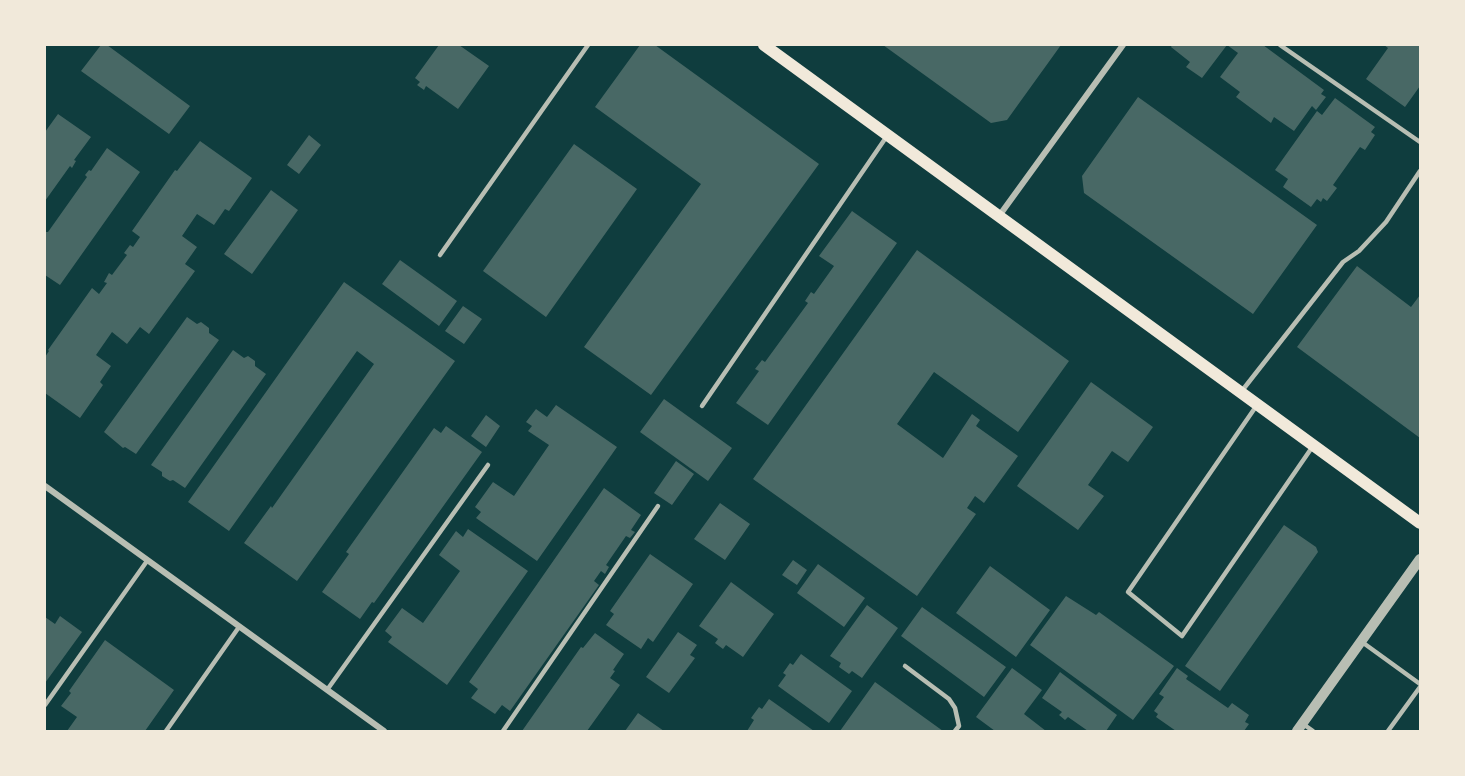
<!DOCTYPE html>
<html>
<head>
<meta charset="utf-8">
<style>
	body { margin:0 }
	#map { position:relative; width:1465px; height:776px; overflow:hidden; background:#0f3d3e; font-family:"IBM Plex Serif",serif }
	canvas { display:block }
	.frame { position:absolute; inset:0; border:46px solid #f1e9da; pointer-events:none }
</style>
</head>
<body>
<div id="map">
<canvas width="1465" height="776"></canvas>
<div class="frame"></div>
</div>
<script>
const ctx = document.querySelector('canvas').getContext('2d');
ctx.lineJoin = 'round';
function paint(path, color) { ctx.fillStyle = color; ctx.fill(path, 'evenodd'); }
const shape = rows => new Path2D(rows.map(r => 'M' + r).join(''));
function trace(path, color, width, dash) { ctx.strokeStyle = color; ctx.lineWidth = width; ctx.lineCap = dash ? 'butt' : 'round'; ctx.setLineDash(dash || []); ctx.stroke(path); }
const building = shape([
	[101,45,107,45,190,106,169,134,81,71],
	[439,45,459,45,489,66,458,109,426,86,424,90,417,85,420,82,415,78],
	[640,45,655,45,819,164,651,395,584,347,701,184,595,107],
	[883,45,1061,45,1007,120,991,123],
	[1172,45,1227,45,1202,78,1186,67,1190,62,1171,47],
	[1227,45,1263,45,1324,90,1321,94,1326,97,1316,110,1312,106,1294,131,1274,117,1271,123,1236,97,1240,92,1220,77,1238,53],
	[1384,45,1420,45,1420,86,1405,107,1366,79,1388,48],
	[1138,97,1317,225,1253,314,1084,193,1082,176],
	[1335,98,1375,127,1371,132,1375,135,1365,150,1360,147,1333,185,1337,188,1327,201,1323,198,1321,202,1317,199,1311,207,1283,187,1288,179,1275,170,1317,111,1322,115],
	[58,114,91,137,74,160,76,161,72,168,70,166,45,201,45,132],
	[309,135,321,145,299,174,287,165],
	[200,141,252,178,229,211,225,209,214,225,197,214,182,236,197,247,185,264,195,271,149,334,140,327,127,344,112,332,96,355,111,366,100,382,103,385,80,418,45,393,45,357,49,351,48,350,92,288,99,294,107,283,104,282,109,273,112,275,127,255,124,253,130,245,133,247,140,237,132,231,175,170,177,171],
	[574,144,637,189,546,317,483,271],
	[107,148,140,172,60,285,45,275,45,232,48,232,87,177,85,175,89,170,91,171],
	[271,190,298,210,252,274,224,254],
	[852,211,897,243,768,425,736,403,759,371,755,369,762,360,765,362,808,303,805,301,811,292,814,294,834,266,819,256],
	[917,250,1069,361,1018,432,934,372,897,424,943,458,972,414,980,420,976,426,1018,456,984,503,975,496,967,508,976,514,917,596,753,479],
	[400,260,457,301,439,326,382,284],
	[1357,266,1411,307,1420,295,1420,438,1297,347],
	[344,282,455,361,297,581,244,543,271,506,272,508,374,364,357,351,229,531,188,502],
	[463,306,482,319,464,344,445,331],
	[187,317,197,324,201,322,209,328,209,333,219,340,136,454,125,447,123,448,104,432],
	[233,350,244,358,248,356,255,361,255,366,266,374,185,488,173,480,170,481,162,476,162,472,151,465],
	[1091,382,1153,427,1128,462,1112,451,1088,485,1104,496,1078,530,1017,486],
	[664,399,732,448,708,481,640,432],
	[556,405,617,447,537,561,476,518,481,512,475,507,493,482,514,496,549,445,528,431,532,426,526,422,536,409,547,417],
	[486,415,500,426,486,447,471,436],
	[446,426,482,452,374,603,372,602,360,619,322,592,349,554,346,552,434,428,441,433],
	[676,461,694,474,672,505,654,493],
	[604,488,641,515,631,530,635,532,630,538,626,536,606,565,609,567,605,574,601,571,594,581,599,585,510,711,502,705,495,714,471,698,478,689,469,682],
	[720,503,750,524,725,560,694,539],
	[1284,525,1316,547,1318,552,1220,691,1185,666],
	[468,529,528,571,447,685,388,642,392,637,385,631,402,608,423,623,460,571,439,555,456,531,463,537],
	[650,554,693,584,653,642,648,638,641,649,606,625,614,614,610,611],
	[793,560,807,570,797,585,782,575],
	[818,564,865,598,844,627,797,593],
	[990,566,1050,610,1016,657,956,613],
	[731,582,774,614,743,657,726,645,723,649,715,643,718,639,699,626],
	[1066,596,1096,615,1099,612,1174,666,1133,720,1030,645],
	[867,605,898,628,862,678,852,671,849,674,839,667,841,663,830,656],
	[922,607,1006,667,984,697,901,636],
	[60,616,82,632,45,683,45,617,55,624],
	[678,632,697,645,690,655,695,658,669,693,646,677],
	[595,633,624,654,613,670,615,671,610,678,620,685,587,731,522,731,581,647,583,648],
	[105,640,174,690,145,731,67,731,77,717,61,706,71,693,69,691],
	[801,654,852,691,829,723,778,686,786,675,783,673,790,663,793,665],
	[1012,668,1042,690,1024,714,1046,731,995,731,976,717],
	[1177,668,1188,676,1186,679,1228,708,1232,703,1249,715,1245,722,1249,724,1244,731,1176,731,1156,717,1158,714,1154,711,1164,697,1159,694],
	[1060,672,1117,715,1106,731,1088,731,1068,717,1065,720,1059,715,1062,712,1042,698],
	[875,682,943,731,840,731],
	[769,699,814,731,747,731,754,720,751,718,759,707,762,709],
	[638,713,664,731,625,731]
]);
const service = shape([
	[1280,45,1420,142],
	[440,255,588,45],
	[1241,392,1343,262,1359,251,1386,222,1420,171],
	[1257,405,1128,592,1182,636,1313,446],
	[702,406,887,136],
	[1362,642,1420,684],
	[905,666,949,699,955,708,959,726,955,731],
	[327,690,488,465],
	[45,705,147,561],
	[1303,724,1313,731],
	[166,731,239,627],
	[503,731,658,506],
	[1388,731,1420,687]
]);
const minor = shape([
	[999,216,1123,45],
	[45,486,384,731]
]);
const tertiary = shape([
	[1297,731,1420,559]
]);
const secondary = shape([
	[764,45,1420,523]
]);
paint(building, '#486865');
trace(service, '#b8beb3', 4.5);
trace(minor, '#b8beb3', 6);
trace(tertiary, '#b8beb3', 10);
trace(secondary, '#f1e9da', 12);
</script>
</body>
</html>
